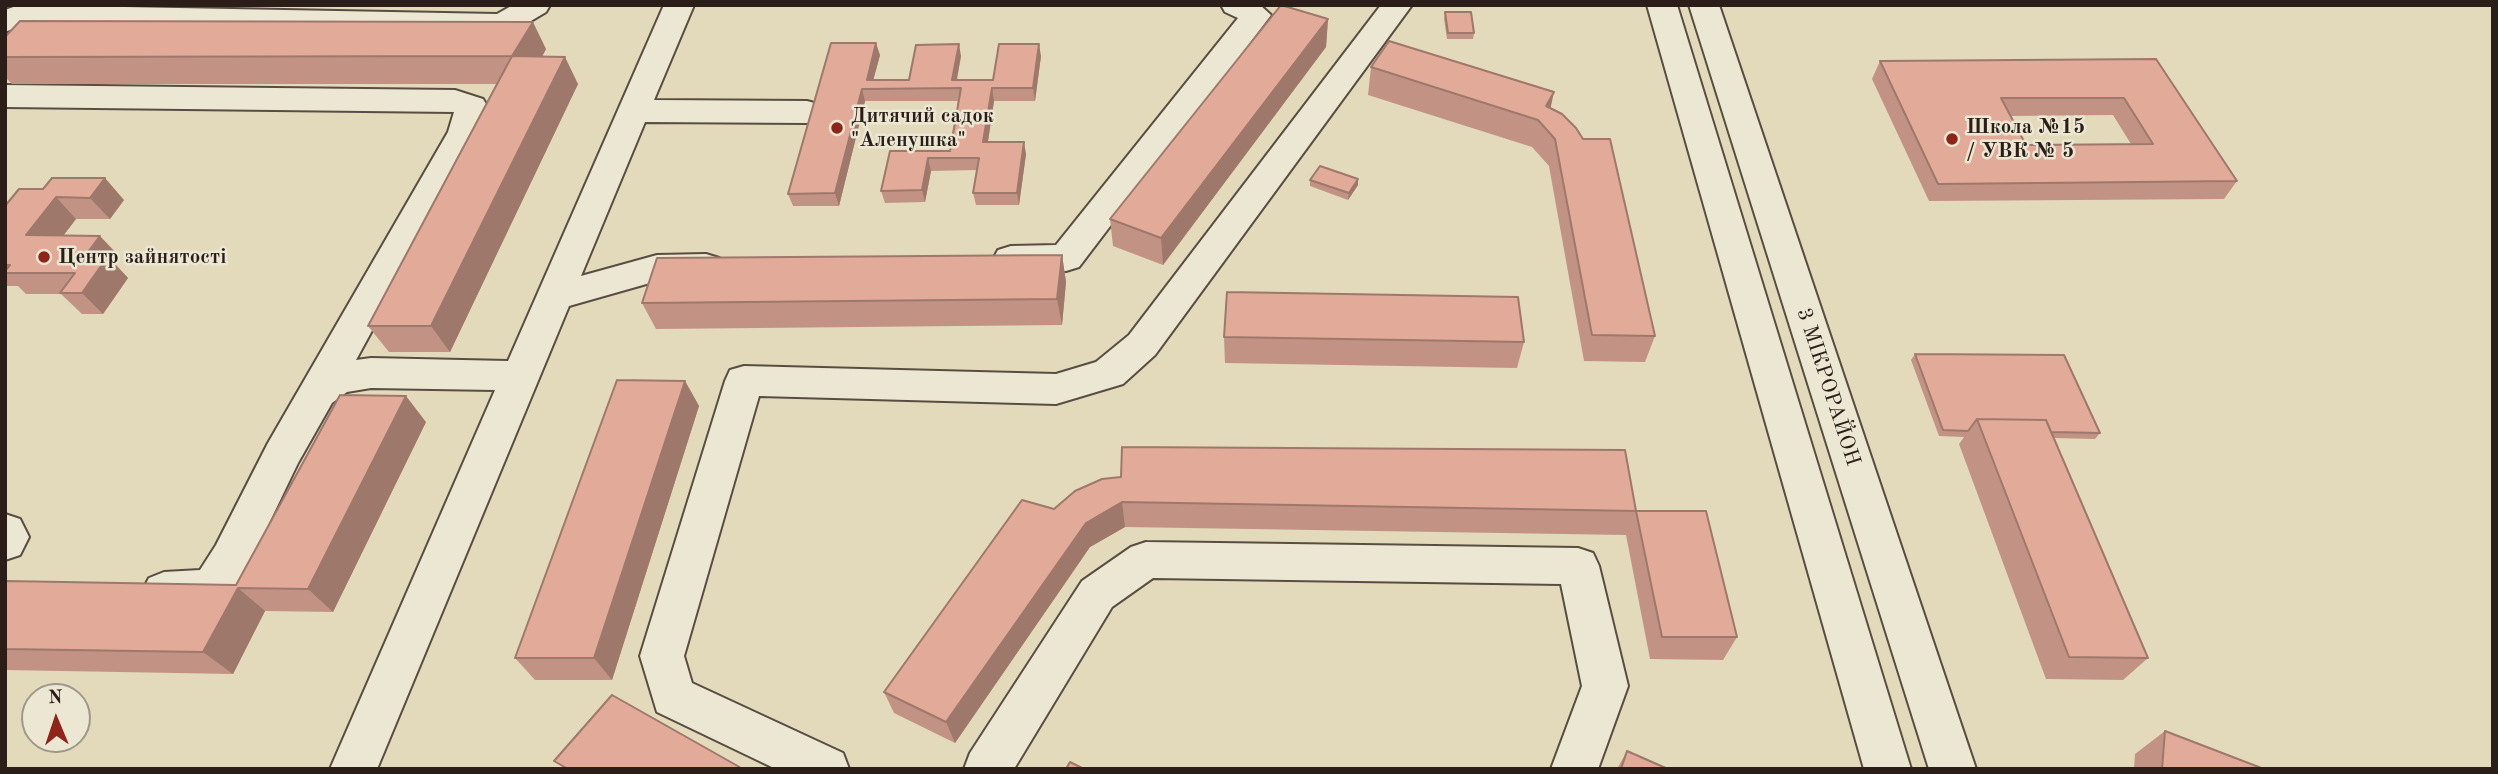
<!DOCTYPE html>
<html>
<head>
<meta charset="utf-8">
<style>
	body { margin:0 }
	#map { position:relative; width:2498px; height:774px; overflow:hidden; background:#e2dabb; font-family:"Old Standard TT",serif }
	canvas { display:block }
	.frame { position:absolute; inset:0; border:7px solid #2b1e19; pointer-events:none }
	.north { position:absolute; left:21px; top:683px; width:70px; height:70px; box-sizing:border-box; background:#ece7d3; border:2px solid #9f9789; border-radius:50%; rotate:358deg; font-size:19px; font-weight:700; line-height:28px; text-align:center; color:#2b1e19 }
	.north::after { content:''; display:block; margin:auto; width:24px; height:32px; background:#8f2418; clip-path:polygon(50% 0,100% 100%,50% 72%,0 100%) }
</style>
</head>
<body>
<div id="map">
<canvas width="2498" height="774"></canvas>
<div class="frame"></div>
<div class="north">N</div>
</div>
<script>
const ctx = document.querySelector('canvas').getContext('2d');
ctx.lineJoin = 'round';
const shape = rows => new Path2D(rows.map(r => 'M' + r).join(''));
function trace(path, color, width, dash) { ctx.strokeStyle = color; ctx.lineWidth = width; ctx.lineCap = dash ? 'butt' : 'round'; ctx.setLineDash(dash || []); ctx.stroke(path); }
function paint(path, color) { ctx.fillStyle = color; ctx.fill(path, 'evenodd'); }
function write(font, color, halo, rows, align = 'center') {
  ctx.font = font + ' "Old Standard TT",serif'; ctx.lineWidth = 5; ctx.setLineDash([]); ctx.textBaseline = 'middle'; ctx.strokeStyle = halo; ctx.fillStyle = color; for (const [text, x, y, turn = 0] of rows) {
    ctx.save(); ctx.translate(x, y); ctx.rotate((+turn || 0) * Math.PI / 180); ctx.textAlign = isNaN(turn) ? turn : align; if (halo) ctx.strokeText(text, 0, 0); ctx.fillText(text, 0, 0); ctx.restore();
  }
}
const minor = shape([
	[19,5,497,14,513,5,550,5,546,12,514,31,503,33,27,23,5,32,5,10,19,5],
	[664,5,694,5,654,100,807,101,818,104,823,112,818,120,807,123,645,122,581,276,657,255,706,254,719,258,724,267,719,276,706,280,657,281,569,306,377,769,330,769,495,390,371,388,347,392,332,403,298,463,246,571,229,598,192,610,164,610,149,604,142,591,149,578,164,572,200,570,216,545,268,443,448,132,454,112,5,107,5,85,455,90,483,99,488,107,480,132,356,360,371,358,508,361,664,5],
	[1221,5,1260,5,1271,15,1079,267,1066,271,1011,272,998,268,993,259,998,250,1011,246,1056,245,1238,18,1225,12,1221,5],
	[1381,5,1412,5,1155,355,1123,384,1056,404,759,396,684,656,692,683,843,753,849,769,776,769,657,712,640,656,725,381,730,370,744,366,1056,374,1096,362,1129,335,1381,5],
	[1647,5,1677,5,1911,769,1864,769,1647,5],
	[1689,5,1719,5,1976,769,1929,769,1689,5],
	[5,514,20,519,29,537,20,555,5,560,5,514],
	[1146,542,1578,548,1593,553,1599,566,1628,686,1598,769,1551,769,1582,686,1561,584,1153,578,1112,607,1014,769,964,769,970,753,1082,581,1131,547,1146,542]
]);
const wall = shape([
	[1445,12,1474,33,1473,39,1447,39,1444,19],
	[1328,19,1326,47,1163,265,1113,246,1110,219],
	[546,49,542,57,578,84,450,352,389,352,368,326,497,84,12,84,5,77,5,57],
	[880,55,873,80,909,80,961,56,957,80,993,80,1041,56,1035,101,994,101,988,142,1026,154,1019,205,976,205,973,193,977,170,931,171,925,202,885,203,881,191,890,151,950,151,959,101,865,101,839,206,793,206,788,194],
	[2156,59,2237,181,2224,199,1929,201,1872,79,1880,61],
	[2113,115,2131,144,2026,145,2011,116],
	[1371,67,1550,108,1655,336,1645,362,1584,361,1549,166,1532,147,1368,95],
	[1358,179,1358,185,1348,200,1310,186,1310,180],
	[19,189,124,200,110,219,76,219,63,236,120,257,115,264,128,278,103,314,82,314,61,294,26,294,18,286,5,286,5,206],
	[1062,255,1066,282,1062,325,656,329,642,303],
	[1224,337,1524,342,1517,368,1225,363],
	[1915,354,2100,433,2095,439,2054,438,2148,658,2123,680,2046,679,1959,444,1964,437,1939,436,1911,360],
	[685,381,699,406,612,680,535,680,515,658],
	[426,422,333,612,265,611,233,674,5,670,5,581,236,585],
	[1075,491,1636,511,1737,637,1723,660,1650,659,1626,535,1125,527,1090,547,955,743,894,713,884,692,1054,509],
	[2165,731,2264,769,2134,769,2135,754],
	[1627,751,1668,769,1617,769]
]);
const shadedWall = shape([
	[1328,19,1326,47,1163,265,1161,238],
	[533,22,546,49,527,84,512,56],
	[876,43,880,55,871,89,867,80],
	[959,44,961,56,955,88,952,80],
	[1039,44,1041,56,1035,101,1033,88],
	[565,57,578,84,450,352,431,326],
	[992,88,994,101,986,154,983,142],
	[862,89,865,101,839,206,835,193],
	[1554,92,1548,120,1546,106],
	[1024,142,1026,154,1019,205,1017,193],
	[928,158,931,171,925,202,922,190],
	[105,178,124,200,110,219,90,198],
	[1358,179,1358,185,1348,200,1349,193],
	[56,197,76,219,47,257,26,235],
	[100,236,120,257,115,264,128,278,103,314,82,293,85,256],
	[1062,255,1066,282,1062,325,1057,299],
	[685,381,699,406,612,680,594,658],
	[406,396,426,422,333,612,308,589],
	[1122,502,1125,527,1090,547,955,743,946,722,1086,523],
	[238,588,265,611,233,674,203,652]
]);
const building = shape([
	[1281,5,1328,19,1161,238,1110,219,1281,5],
	[1445,12,1471,12,1474,33,1448,33,1445,12],
	[20,21,533,22,512,56,5,57,5,37,20,21],
	[1389,41,1554,92,1546,106,1562,114,1576,128,1583,139,1610,139,1655,336,1592,335,1555,139,1538,120,1371,67,1389,41],
	[831,43,876,43,867,80,909,80,916,45,959,44,952,80,993,80,999,44,1039,44,1033,88,992,88,983,142,1024,142,1017,193,973,193,979,158,928,158,922,190,881,191,890,151,950,151,961,88,862,89,835,193,788,194,831,43],
	[512,56,565,57,431,326,368,326,512,56],
	[2156,59,2237,181,1938,184,1880,61,2156,59],
	[2001,98,2124,98,2153,144,2026,145,2001,98],
	[1320,166,1358,179,1349,193,1310,180,1320,166],
	[52,178,105,178,90,198,56,197,26,235,100,236,85,256,108,256,82,293,60,293,75,273,5,273,5,271,10,265,5,265,5,206,19,189,43,189,52,178],
	[1062,255,1057,299,642,303,657,258,1062,255],
	[1227,292,1518,297,1524,342,1224,337,1227,292],
	[1915,354,2064,355,2100,433,2051,432,2046,420,1977,419,1968,431,1943,430,1915,354],
	[617,380,685,381,594,658,515,658,617,380],
	[340,395,406,396,308,589,238,588,203,652,5,649,5,581,236,585,340,395],
	[1977,419,2046,420,2148,658,2069,657,1977,419],
	[1122,447,1625,450,1636,511,1706,511,1737,637,1662,637,1636,511,1122,502,1086,523,946,722,884,692,1022,500,1054,509,1075,491,1102,479,1121,477,1122,447],
	[612,695,743,769,568,769,554,761,612,695],
	[2165,731,2264,769,2162,769,2165,731],
	[1627,751,1668,769,1621,769,1627,751],
	[1070,762,1084,769,1066,769,1070,762]
]);
const markers = [
	[837,128,7,"#8f2418"],
	[1952,139,7,"#8f2418"],
	[44,257,7,"#8f2418"]
];
const poiNames = [
	["Дитячий садок",851,116],
	["\"Аленушка\"",851,140],
	["Школа №15",1966,127],
	["/ УВК № 5",1966,151],
	["Центр зайнятості",58,257]
];
const streetNames = [
	["3 МІКРОРАЙОН",1828,387,72]
];
trace(minor, '#594d42', 4);
paint(minor, '#ece7d3');
paint(wall, '#c29384');
paint(shadedWall, '#9e786b');
paint(building, '#e2ab99');
trace(building, '#9e786b', 2);
for (const [x, y, r, color] of markers) { const dot = new Path2D(); dot.arc(x, y, r, 0, 2 * Math.PI); ctx.fillStyle = color; ctx.fill(dot); trace(dot, '#ece7d3', 2.5); }
write('bold 21px', '#2b1e19', '#ece7d3', poiNames, 'left');
write('21px', '#2b1e19', '#ece7d3', streetNames);
</script>
</body>
</html>
